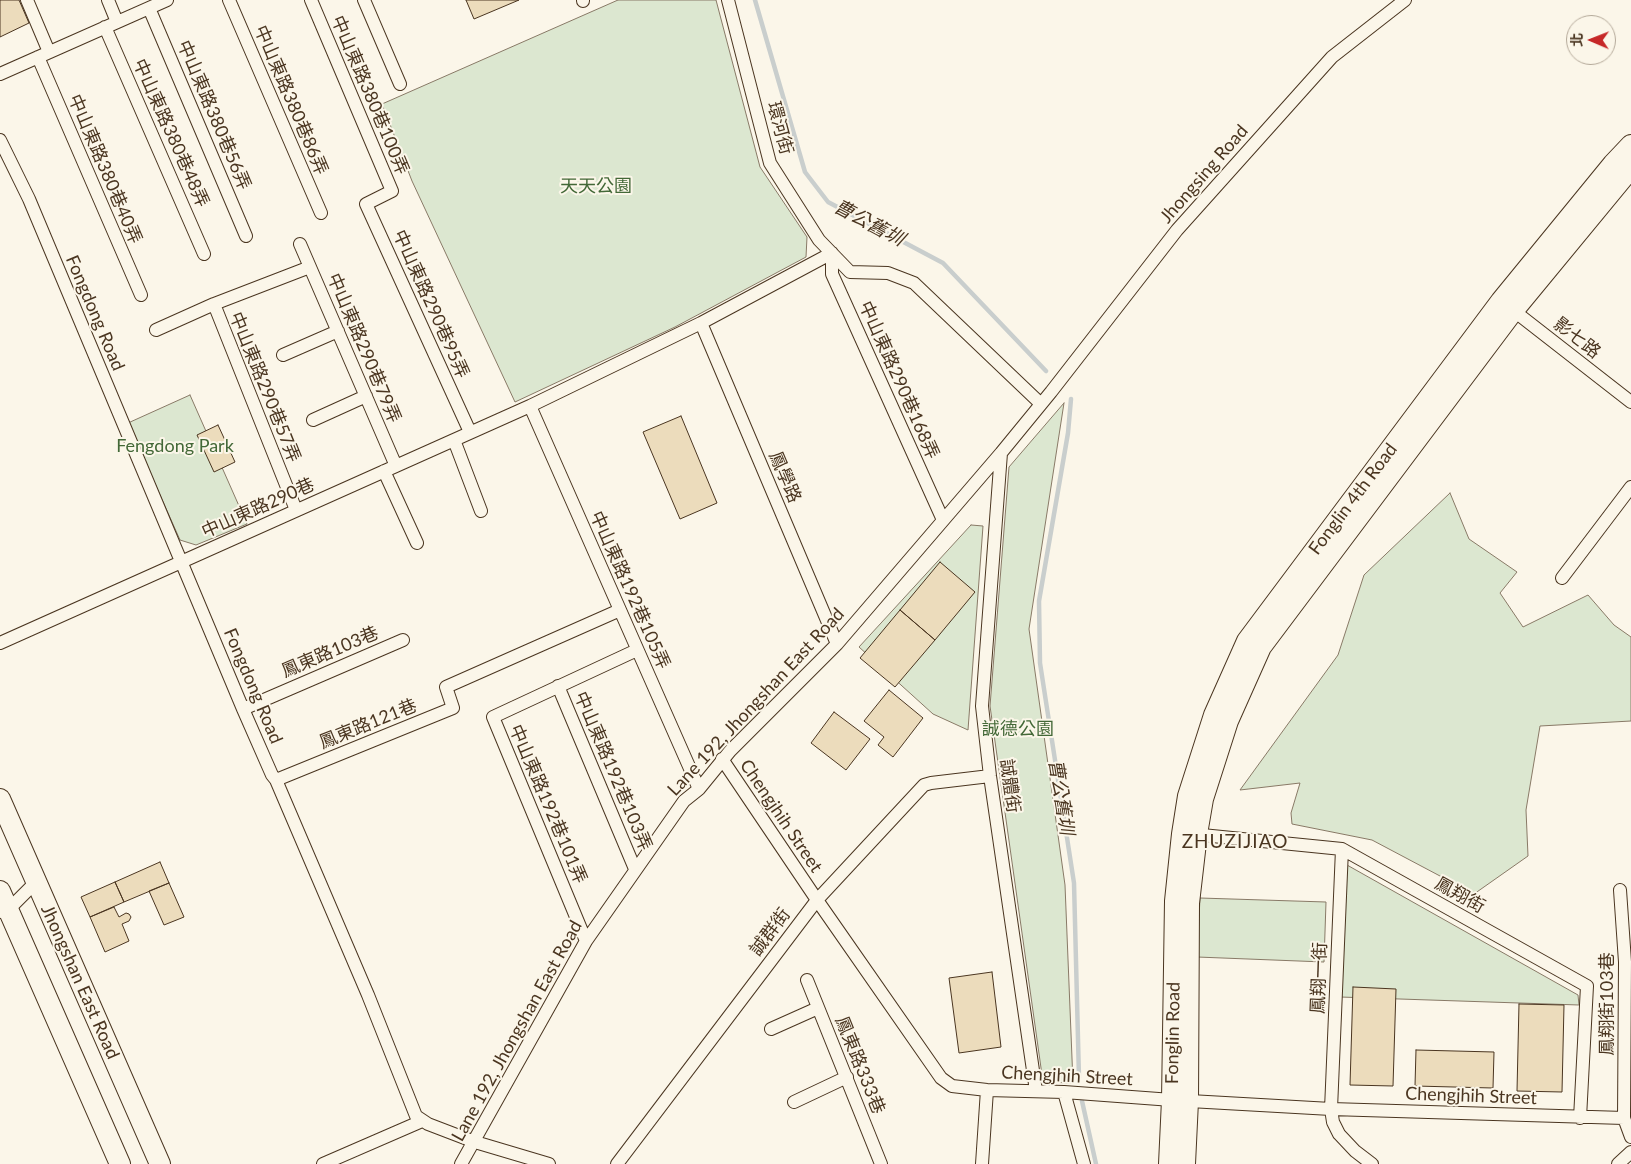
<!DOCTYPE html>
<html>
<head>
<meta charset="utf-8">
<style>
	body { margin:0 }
	#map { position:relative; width:1631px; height:1164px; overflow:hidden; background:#fbf6e9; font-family:Lato,"Noto Sans TC",sans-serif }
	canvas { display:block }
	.north { position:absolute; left:1566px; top:15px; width:50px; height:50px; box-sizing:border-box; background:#fbf6e9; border:1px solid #b4a999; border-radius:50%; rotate:271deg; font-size:14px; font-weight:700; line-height:20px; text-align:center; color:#4a3520 }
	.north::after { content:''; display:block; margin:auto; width:18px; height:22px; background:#c62828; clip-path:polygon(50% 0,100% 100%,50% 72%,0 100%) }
</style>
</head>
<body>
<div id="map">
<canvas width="1631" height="1164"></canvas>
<div class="north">北</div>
</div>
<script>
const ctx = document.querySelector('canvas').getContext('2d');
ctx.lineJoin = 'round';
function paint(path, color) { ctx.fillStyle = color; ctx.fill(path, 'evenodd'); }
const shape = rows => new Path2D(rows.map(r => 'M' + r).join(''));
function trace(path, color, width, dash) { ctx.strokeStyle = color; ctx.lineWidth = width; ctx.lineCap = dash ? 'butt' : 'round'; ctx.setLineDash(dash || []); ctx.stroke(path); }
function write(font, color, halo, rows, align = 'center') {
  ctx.font = font + ' Lato,"Noto Sans TC",sans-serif'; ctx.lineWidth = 4; ctx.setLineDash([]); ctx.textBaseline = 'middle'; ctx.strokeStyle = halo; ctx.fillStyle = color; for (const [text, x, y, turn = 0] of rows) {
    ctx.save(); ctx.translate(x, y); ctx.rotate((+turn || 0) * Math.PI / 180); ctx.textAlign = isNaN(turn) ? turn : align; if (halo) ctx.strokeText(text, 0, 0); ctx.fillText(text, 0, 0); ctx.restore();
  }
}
const green = shape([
	[618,0,716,0,760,167,807,237,806,257,675,327,515,402,412,181,382,104,618,0],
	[190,395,247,524,196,545,180,540,128,423,190,395],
	[1064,403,1029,629,1065,885,1073,1083,1043,1082,990,706,1009,467,1064,403],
	[1450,493,1469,539,1517,572,1500,593,1523,627,1588,595,1614,625,1631,637,1631,721,1540,726,1526,810,1528,856,1474,894,1372,840,1292,824,1291,813,1300,783,1240,790,1338,655,1364,575,1450,493],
	[971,525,983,526,968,730,933,714,859,647,971,525],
	[1347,865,1578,995,1579,1005,1340,997,1347,865],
	[1200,898,1326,902,1324,962,1197,957,1200,898]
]);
const stream = shape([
	[755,0,805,172,828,202,943,263,1046,371],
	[1071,399,1068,433,1039,601,1040,663,1074,883,1079,1078],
	[1082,1101,1096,1164]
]);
const building = shape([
	[0,0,19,0,29,23,0,37,0,0],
	[466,0,519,0,474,19,466,0],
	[681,416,717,503,680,519,643,432,681,416],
	[218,425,235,462,214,472,197,435,218,425],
	[940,562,975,592,935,640,900,610,940,562],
	[900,610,935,640,895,687,860,658,900,610],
	[889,690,923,718,893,757,878,745,884,737,864,721,889,690],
	[834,712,870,739,846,770,811,743,834,712],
	[160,862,169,883,124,902,115,882,160,862],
	[115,882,124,902,90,917,81,897,115,882],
	[169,883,184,917,164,925,149,891,169,883],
	[114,907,119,917,126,913,129,914,131,917,129,921,122,924,129,941,105,952,90,917,114,907],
	[992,972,1001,1047,959,1053,949,978,992,972],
	[1353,987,1396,989,1393,1086,1350,1085,1353,987],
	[1519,1004,1564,1005,1562,1092,1517,1091,1519,1004],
	[1416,1050,1494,1052,1493,1088,1415,1086,1416,1050]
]);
const street = shape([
	[27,0,49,52],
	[108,0,117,22],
	[229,0,321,213],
	[311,0,392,191,366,204,470,432],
	[364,0,400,84],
	[583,0,583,1],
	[728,0,770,163,819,240,850,272,888,273,914,283,1041,404],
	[149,8,246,236],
	[105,27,204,254],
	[38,57,141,295],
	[0,74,167,0],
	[0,140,29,199,243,709,272,775,276,780,368,995,416,1116,428,1124,475,1142,549,1164],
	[300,244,396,466],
	[214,304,296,510],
	[1509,307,1631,402],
	[701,323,837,644],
	[156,330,214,304,310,267],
	[283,355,338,331],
	[530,406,699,789],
	[313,420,366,396],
	[454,440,481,511],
	[1001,453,982,706,990,776,1036,1091],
	[384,471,417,543],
	[1562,578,1631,487],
	[0,643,530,406,701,323,832,253,832,274,943,520],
	[558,686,635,869],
	[243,709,403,640],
	[722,759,817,900,941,1078,952,1086,987,1090,1064,1092,1172,1100,1331,1109,1624,1118],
	[276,780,453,708,446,687,620,610],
	[1192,834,1342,849,1587,986,1580,1118],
	[1342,849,1331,1109,1333,1122,1339,1134,1355,1151,1372,1164],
	[1620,890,1625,962,1624,1118,1631,1137],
	[2,912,8,910,36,882],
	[586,941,493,717,637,650],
	[807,980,881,1164],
	[771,1029,818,1008],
	[1064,1092,1084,1164],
	[794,1102,847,1077],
	[323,1164,422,1121],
	[461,1164,586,941,684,801,699,789,730,751,837,644,1001,453,1051,392,1177,230,1332,57,1405,0],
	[617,1164,817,900,924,785,931,783,990,776],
	[982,1164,987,1090],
	[1618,1164,1631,1152]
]);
const primary = shape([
	[0,799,160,1164],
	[0,891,120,1164],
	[1169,1164,1172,1100,1175,901,1182,834,1188,796,1214,715,1247,641,1501,301,1613,164,1631,145],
	[1185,1164,1188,1101,1189,903,1197,834,1203,799,1228,721,1261,647,1514,310,1631,168]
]);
const streetNames = [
	["中山東路380巷100弄",370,95,67],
	["中山東路380巷86弄",291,100,67],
	["中山東路380巷56弄",214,115,67],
	["環河街",780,128,75],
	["中山東路380巷48弄",171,133,66],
	["中山東路380巷40弄",105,169,67],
	["Jhongsing Road",1204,174,-49],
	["中山東路290巷95弄",431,304,66],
	["Fongdong Road",95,313,67],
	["影七路",1577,338,38],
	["中山東路290巷79弄",364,348,67],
	["中山東路290巷168弄",899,380,66],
	["中山東路290巷57弄",265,387,68],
	["鳳學路",785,477,67],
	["Fonglin 4th Road",1353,499,-53],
	["中山東路290巷",258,508,-24],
	["中山東路192巷105弄",630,590,66],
	["鳳東路103巷",330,652,-23],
	["Fongdong Road",253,686,67],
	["Lane 192, Jhongshan East Road",756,702,-47],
	["鳳東路121巷",368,724,-22],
	["中山東路192巷103弄",613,771,67],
	["誠體街",1010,786,82],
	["中山東路192巷101弄",548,804,67],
	["Chengjhih Street",781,816,56],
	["鳳翔街",1460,895,29],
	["誠群街",770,932,-53],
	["鳳翔一街",1319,978,-88],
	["Jhongshan East Road",80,982,66],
	["鳳翔街103巷",1607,1004,-90],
	["Lane 192, Jhongshan East Road",517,1031,-61],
	["Fonglin Road",1173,1033,-89],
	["鳳東路333巷",860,1065,68],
	["Chengjhih Street",1067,1076,3],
	["Chengjhih Street",1471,1096,2]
];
const parkNames = [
	["天天公園",596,186],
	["Fengdong Park",175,446],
	["誠德公園",1018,729]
];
const waterNames = [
	["曹公舊圳",869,223,28],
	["曹公舊圳",1061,797,81]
];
const neighbourhoodNames = [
	["ZHUZIJIAO",1235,842]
];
paint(green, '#dce7d0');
trace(green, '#887966', 1);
trace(stream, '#c9cecd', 4.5);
paint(building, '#ecdcbc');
trace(building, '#4a3520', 1);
trace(street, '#4a3520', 14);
trace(primary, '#4a3520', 22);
trace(street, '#fbf6e9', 12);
trace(primary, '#fbf6e9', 20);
write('18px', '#4a3520', '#fbf6e9', streetNames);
write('18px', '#436837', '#fbf6e9', parkNames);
write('italic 19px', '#4a3520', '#fbf6e9', waterNames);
ctx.letterSpacing = '1px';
write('19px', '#4a3520', '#fbf6e9', neighbourhoodNames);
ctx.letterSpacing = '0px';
</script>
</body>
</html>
